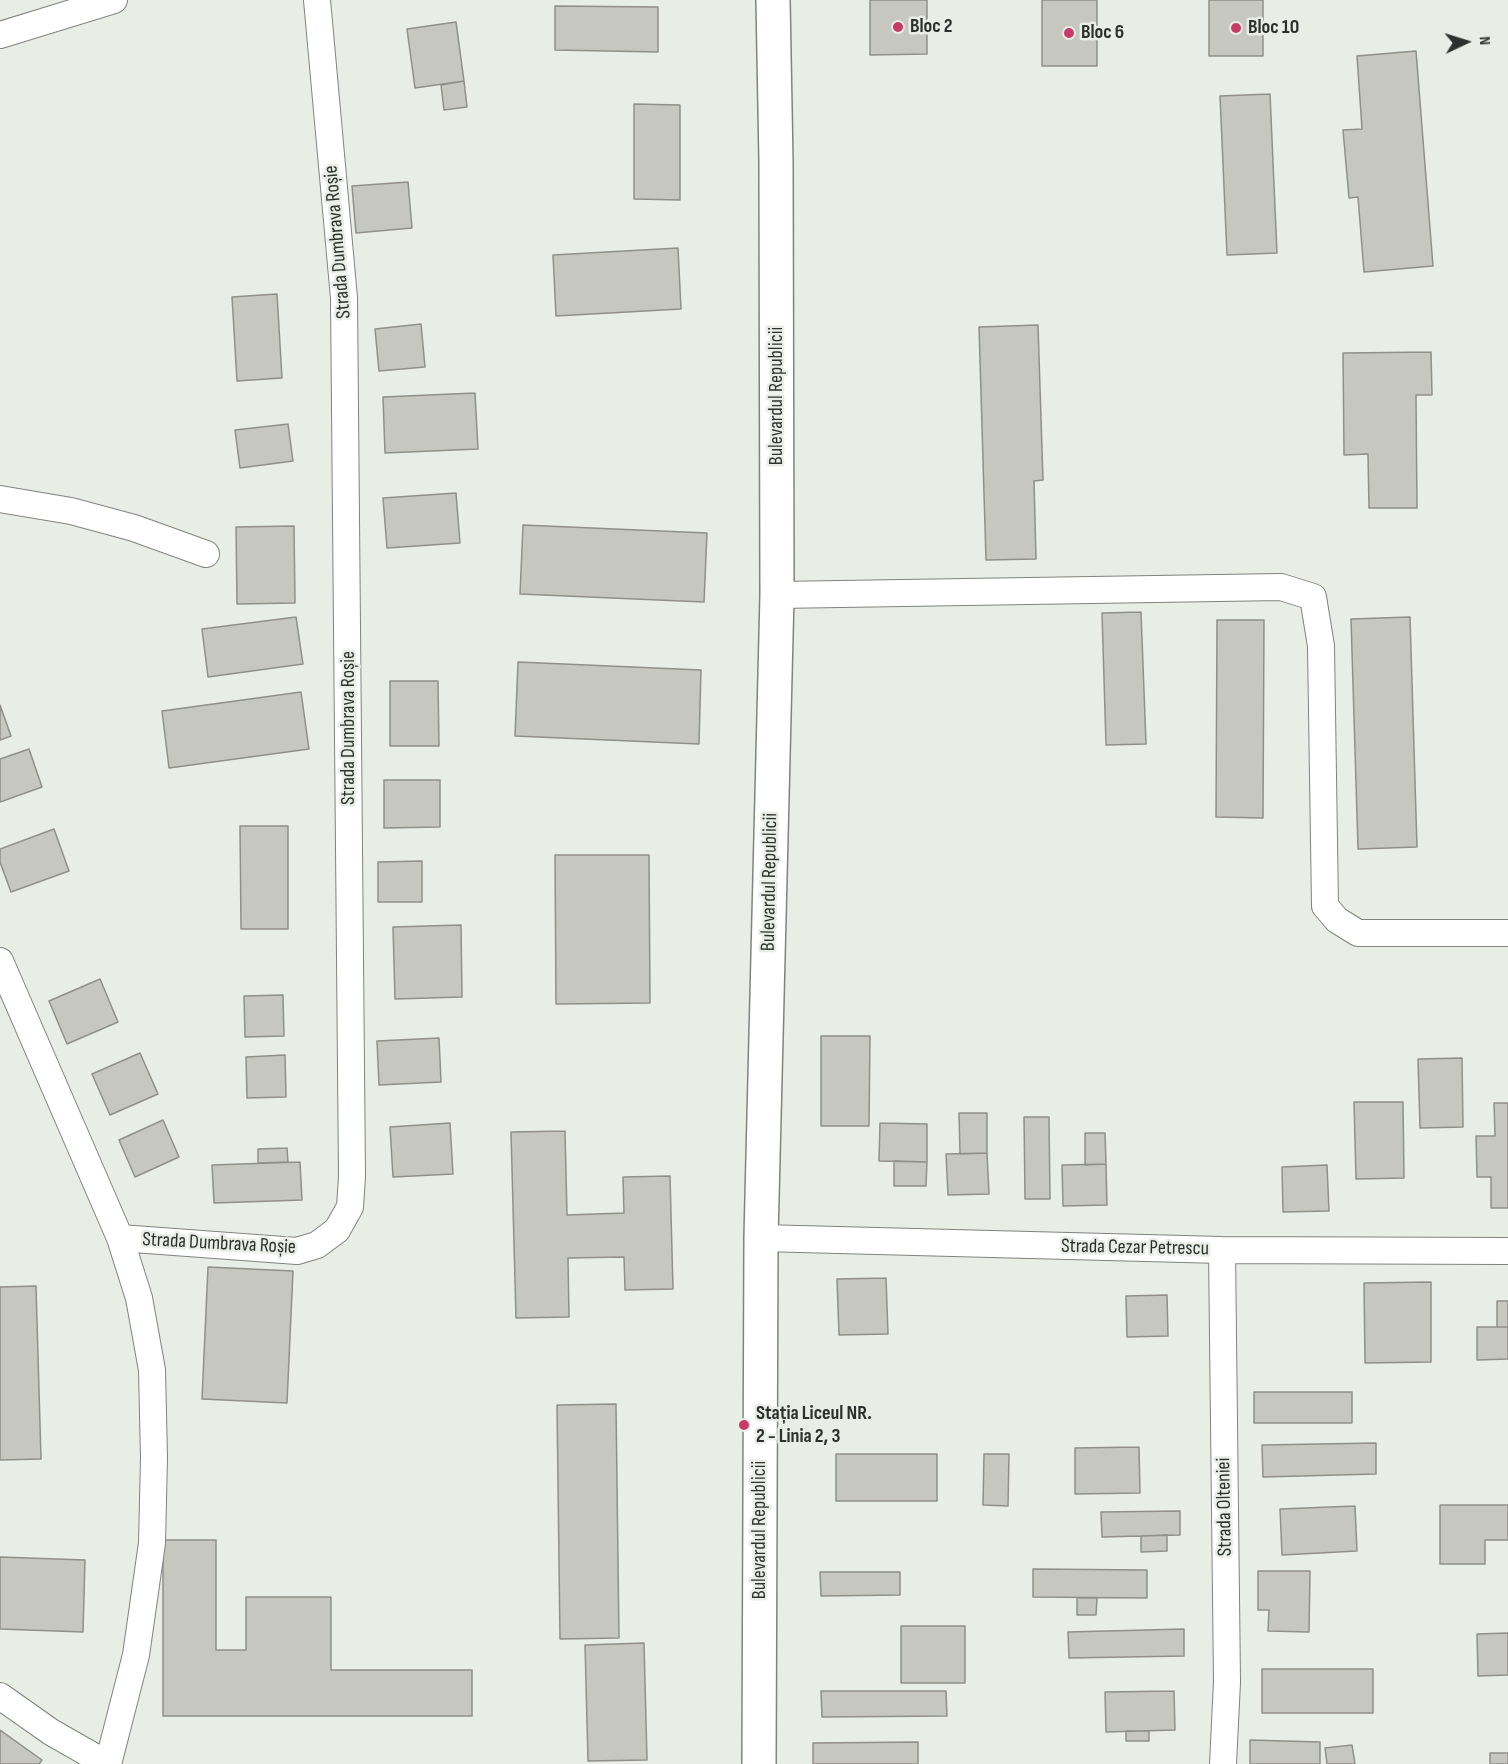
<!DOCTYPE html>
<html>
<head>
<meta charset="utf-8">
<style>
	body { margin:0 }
	#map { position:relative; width:1508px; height:1764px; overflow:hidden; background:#e8eee6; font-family:"Sofia Sans Condensed",sans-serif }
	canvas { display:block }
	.north { position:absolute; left:1436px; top:12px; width:60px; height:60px; -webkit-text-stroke:4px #e8eee6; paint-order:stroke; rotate:86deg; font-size:16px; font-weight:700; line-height:24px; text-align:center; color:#2e302d }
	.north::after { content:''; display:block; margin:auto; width:21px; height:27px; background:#2e302d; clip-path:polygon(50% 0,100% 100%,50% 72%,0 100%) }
</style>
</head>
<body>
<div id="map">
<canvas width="1508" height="1764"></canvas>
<div class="north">N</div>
</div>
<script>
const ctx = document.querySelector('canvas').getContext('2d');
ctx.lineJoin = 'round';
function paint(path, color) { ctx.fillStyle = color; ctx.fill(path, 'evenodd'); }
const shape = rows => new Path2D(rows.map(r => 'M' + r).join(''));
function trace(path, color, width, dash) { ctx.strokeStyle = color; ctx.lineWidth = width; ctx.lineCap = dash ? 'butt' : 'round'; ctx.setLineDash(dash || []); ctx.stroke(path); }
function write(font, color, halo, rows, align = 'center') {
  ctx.font = font + ' "Sofia Sans Condensed",sans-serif'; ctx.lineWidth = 5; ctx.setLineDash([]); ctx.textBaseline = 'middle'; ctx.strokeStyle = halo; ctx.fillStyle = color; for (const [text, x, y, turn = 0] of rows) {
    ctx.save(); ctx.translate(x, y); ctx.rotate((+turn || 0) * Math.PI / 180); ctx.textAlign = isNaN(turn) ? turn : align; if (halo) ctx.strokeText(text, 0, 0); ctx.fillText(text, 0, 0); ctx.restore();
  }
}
const building = shape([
	[870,0,927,0,927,54,870,55,870,0],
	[1042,0,1097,0,1097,66,1042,66,1042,0],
	[1209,0,1263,0,1263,56,1209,56,1209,0],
	[555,6,658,7,658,52,555,50,555,6],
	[456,22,464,81,415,88,407,29,456,22],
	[1416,51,1433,266,1364,272,1358,197,1349,198,1343,130,1362,129,1357,56,1416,51],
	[464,81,467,107,444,110,441,85,464,81],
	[1270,94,1277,253,1227,255,1220,96,1270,94],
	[634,104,680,105,680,200,634,199,634,104],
	[408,182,412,228,356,233,352,186,408,182],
	[678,248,681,309,556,316,553,255,678,248],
	[277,294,282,378,237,381,232,297,277,294],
	[421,324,425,367,379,371,375,329,421,324],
	[1038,325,1043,480,1034,481,1036,559,986,560,979,327,1038,325],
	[1431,352,1432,395,1416,395,1417,508,1369,508,1368,454,1344,455,1343,353,1431,352],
	[475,393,478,449,385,453,383,397,475,393],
	[288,424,293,461,240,468,235,430,288,424],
	[456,493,460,543,387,548,383,498,456,493],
	[523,525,707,533,704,602,520,594,523,525],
	[294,526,295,603,237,604,236,527,294,526],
	[1141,612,1146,744,1106,745,1102,613,1141,612],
	[296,617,303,664,208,677,202,629,296,617],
	[1410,617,1417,847,1358,849,1351,619,1410,617],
	[1217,620,1264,620,1263,818,1216,817,1217,620],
	[518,662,701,670,699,744,515,736,518,662],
	[390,681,438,681,439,746,390,746,390,681],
	[301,692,309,749,169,768,162,711,301,692],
	[0,705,11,736,0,740,0,705],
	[29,749,42,787,0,802,0,759,29,749],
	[384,780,440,780,440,827,384,828,384,780],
	[240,826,288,826,288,929,241,929,240,826],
	[54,829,69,871,11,892,0,862,0,849,54,829],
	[555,855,649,855,650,1003,556,1004,555,855],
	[422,861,422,902,378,902,378,862,422,861],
	[461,925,462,997,395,999,393,927,461,925],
	[100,979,118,1022,67,1044,49,1001,100,979],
	[283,995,284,1036,245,1037,244,996,283,995],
	[821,1036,870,1036,869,1126,821,1126,821,1036],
	[439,1038,441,1082,379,1085,377,1041,439,1038],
	[140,1053,158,1094,110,1115,92,1074,140,1053],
	[285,1055,286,1097,247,1098,246,1057,285,1055],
	[1462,1058,1463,1127,1420,1128,1418,1059,1462,1058],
	[1354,1102,1403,1102,1404,1178,1356,1179,1354,1102],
	[1494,1103,1508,1103,1508,1208,1491,1208,1491,1177,1477,1177,1476,1136,1495,1136,1494,1103],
	[959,1113,987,1113,987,1153,960,1154,959,1113],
	[1024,1117,1049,1117,1050,1199,1025,1199,1024,1117],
	[163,1120,179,1157,135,1177,119,1140,163,1120],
	[450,1123,453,1174,393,1177,390,1127,450,1123],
	[880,1123,927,1124,927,1162,879,1161,880,1123],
	[565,1131,567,1215,624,1213,623,1177,670,1176,673,1289,625,1290,624,1257,568,1258,569,1317,516,1318,511,1132,565,1131],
	[1085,1133,1105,1133,1106,1164,1085,1165,1085,1133],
	[287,1148,288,1162,258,1163,258,1149,287,1148],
	[987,1153,989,1194,948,1195,946,1154,987,1153],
	[894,1161,927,1162,926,1186,894,1186,894,1161],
	[300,1162,302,1200,214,1203,212,1165,300,1162],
	[1106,1164,1107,1205,1063,1206,1062,1165,1106,1164],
	[1327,1165,1329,1211,1283,1212,1282,1167,1327,1165],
	[208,1267,293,1271,287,1403,202,1399,208,1267],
	[886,1278,888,1334,839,1335,837,1279,886,1278],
	[1431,1282,1431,1362,1365,1363,1364,1283,1431,1282],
	[36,1286,41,1459,0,1460,0,1287,36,1286],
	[1167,1295,1168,1336,1127,1337,1126,1296,1167,1295],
	[1497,1301,1508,1301,1508,1327,1497,1327,1497,1301],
	[1477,1327,1508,1327,1508,1359,1477,1360,1477,1327],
	[1254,1392,1352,1392,1352,1423,1254,1423,1254,1392],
	[616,1404,619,1638,560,1639,557,1405,616,1404],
	[1376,1443,1376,1474,1263,1477,1262,1445,1376,1443],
	[1139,1447,1140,1493,1075,1494,1075,1448,1139,1447],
	[836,1454,937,1454,937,1501,836,1501,836,1454],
	[984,1454,1009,1454,1008,1506,983,1505,984,1454],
	[1440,1505,1508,1505,1508,1540,1485,1540,1485,1564,1440,1564,1440,1505],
	[1355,1506,1357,1551,1282,1555,1280,1509,1355,1506],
	[1180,1511,1180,1535,1102,1537,1101,1512,1180,1511],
	[1167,1535,1167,1551,1141,1552,1141,1536,1167,1535],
	[163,1540,216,1540,216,1650,246,1650,246,1597,331,1597,331,1670,472,1670,472,1716,163,1716,163,1540],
	[0,1557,85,1560,83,1632,0,1629,0,1557],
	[1033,1569,1147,1570,1147,1598,1033,1597,1033,1569],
	[1258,1571,1310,1571,1309,1632,1268,1631,1269,1610,1258,1610,1258,1571],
	[820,1572,900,1572,900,1595,821,1596,820,1572],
	[1077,1598,1097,1598,1096,1615,1077,1615,1077,1598],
	[901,1626,965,1626,965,1683,901,1683,901,1626],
	[1184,1629,1184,1656,1069,1658,1068,1632,1184,1629],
	[1508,1633,1508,1675,1478,1676,1477,1634,1508,1633],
	[644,1643,647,1760,588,1761,585,1645,644,1643],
	[1262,1669,1373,1669,1373,1713,1262,1713,1262,1669],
	[821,1691,946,1691,947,1716,822,1717,821,1691],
	[1174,1691,1175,1730,1106,1732,1105,1692,1174,1691],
	[0,1730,42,1760,39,1764,0,1764,0,1730],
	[1126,1731,1149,1731,1149,1741,1126,1741,1126,1731],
	[1250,1740,1320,1742,1320,1764,1250,1764,1250,1740],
	[918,1742,918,1764,813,1764,813,1743,918,1742],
	[1352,1745,1355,1764,1327,1764,1325,1748,1352,1745],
	[1490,1753,1508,1753,1508,1764,1490,1764,1490,1753]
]);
const street = shape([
	[0,35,114,0],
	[0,499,71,511,134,528,206,554],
	[777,595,1281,587,1313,597,1321,646,1325,906,1337,920,1358,933,1508,933],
	[0,961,120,1238,139,1298,152,1370,154,1458,152,1543,136,1655,108,1764],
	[120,1238,297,1251,317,1245,337,1230,350,1207,352,1177,344,298,317,0],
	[761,1238,1222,1250,1508,1251],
	[1222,1250,1227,1682,1223,1764],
	[0,1696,51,1732,107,1764]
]);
const secondary = shape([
	[759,1764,761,1238,777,595,776,162,773,0]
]);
const markers = [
	[898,27,6,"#c83a67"],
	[1236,28,6,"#c83a67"],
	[1069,33,6,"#c83a67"],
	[744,1425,6,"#c83a67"]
];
const poiNames = [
	["Bloc 2",910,27],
	["Bloc 10",1248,28],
	["Bloc 6",1081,33],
	["Stația Liceul NR.",756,1414],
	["2 - Linia 2, 3",756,1437]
];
const streetNames = [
	["Strada Dumbrava Roșie",338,242,-95],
	["Bulevardul Republicii",777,396,-90],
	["Strada Dumbrava Roșie",349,728,-90],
	["Bulevardul Republicii",770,882,-89],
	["Strada Dumbrava Roșie",219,1244,3],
	["Strada Cezar Petrescu",1135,1248,1],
	["Strada Olteniei",1225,1507,-91],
	["Bulevardul Republicii",760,1530,-90]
];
paint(building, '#c6c7be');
trace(building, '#909088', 1.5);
trace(street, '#7f847d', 28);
trace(secondary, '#7f847d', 36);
trace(street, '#fff', 26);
trace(secondary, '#fff', 33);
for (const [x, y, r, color] of markers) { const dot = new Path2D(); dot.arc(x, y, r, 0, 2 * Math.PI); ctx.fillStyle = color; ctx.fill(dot); trace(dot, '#e8eee6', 2); }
write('bold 20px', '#2e302d', '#e8eee6', poiNames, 'left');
write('20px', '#2e302d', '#e8eee6', streetNames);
</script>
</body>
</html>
